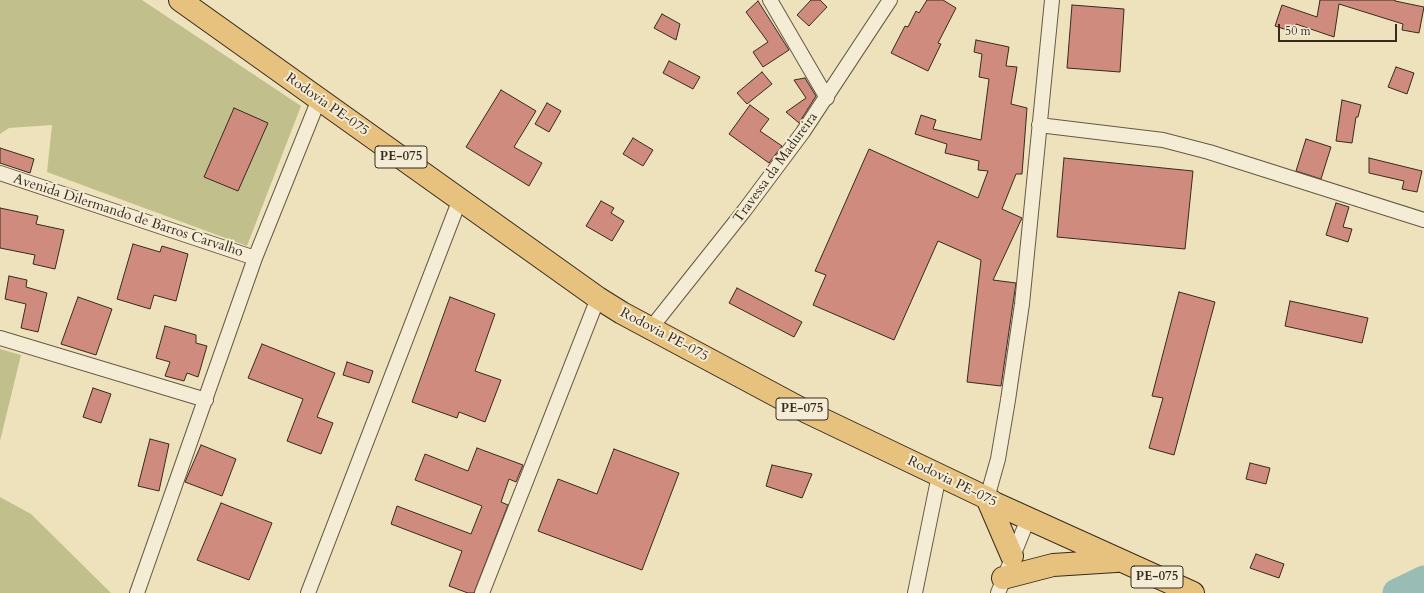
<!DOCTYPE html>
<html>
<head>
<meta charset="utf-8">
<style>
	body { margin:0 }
	#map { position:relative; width:1424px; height:593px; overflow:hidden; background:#eee2bd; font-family:Cardo,serif }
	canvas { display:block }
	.scale { position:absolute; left:1278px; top:24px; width:119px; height:18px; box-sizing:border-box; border:2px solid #382a1e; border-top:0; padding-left:5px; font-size:12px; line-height:14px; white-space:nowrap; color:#382a1e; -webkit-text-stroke:3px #f4ecd4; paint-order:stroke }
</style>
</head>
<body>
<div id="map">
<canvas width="1424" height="593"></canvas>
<div class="scale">50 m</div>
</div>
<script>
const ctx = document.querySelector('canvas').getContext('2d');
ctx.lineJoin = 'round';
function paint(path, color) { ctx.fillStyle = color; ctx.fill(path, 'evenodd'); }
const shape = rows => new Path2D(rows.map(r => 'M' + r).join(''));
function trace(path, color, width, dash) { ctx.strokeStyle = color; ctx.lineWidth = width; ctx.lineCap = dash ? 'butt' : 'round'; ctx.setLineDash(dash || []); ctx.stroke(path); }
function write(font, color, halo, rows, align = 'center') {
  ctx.font = font + ' Cardo,serif'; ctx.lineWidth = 4; ctx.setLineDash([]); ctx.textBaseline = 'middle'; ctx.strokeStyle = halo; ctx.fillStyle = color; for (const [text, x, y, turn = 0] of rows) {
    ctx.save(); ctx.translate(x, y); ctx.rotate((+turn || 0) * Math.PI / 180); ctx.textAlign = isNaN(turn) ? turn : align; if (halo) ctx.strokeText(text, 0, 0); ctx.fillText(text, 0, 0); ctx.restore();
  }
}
const green = shape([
	[0,0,142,0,301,106,247,246,47,172,52,125,9,128,0,134],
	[0,349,21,355,0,441],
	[0,497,31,514,111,593,0,593]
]);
const river = shape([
	[1397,593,1424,580]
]);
const building = shape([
	[811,0,820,0,827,7,809,26,797,15,811,0],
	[927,0,943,0,956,8,938,43,941,44,928,71,891,53,905,26,908,27,916,11,919,13,927,0],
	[1320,0,1395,0,1395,1,1424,7,1419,33,1402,30,1403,24,1339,4,1334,37,1296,24,1293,32,1275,26,1282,5,1317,17,1320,0],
	[758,1,789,50,763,67,753,52,768,42,746,12,758,1],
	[1072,5,1124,9,1120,72,1067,68,1072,5],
	[662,14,680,24,676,40,654,28,662,14],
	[976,40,1009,47,1006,66,1017,67,1011,104,1027,108,1022,174,1016,174,1002,209,1022,218,993,280,1016,283,1001,386,967,382,981,260,938,241,894,340,813,305,826,275,815,271,869,149,978,198,988,171,978,170,979,161,945,153,947,144,915,134,921,115,936,120,933,129,981,140,989,79,979,77,982,54,974,52,976,40],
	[669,61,700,77,693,89,663,73,669,61],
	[1396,67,1414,73,1407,94,1388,87,1396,67],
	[762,72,772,84,747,104,737,93,762,72],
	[805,78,816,96,799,123,786,112,806,98,794,80,805,78],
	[501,90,536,111,514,147,542,163,529,186,466,147,501,90],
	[1342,100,1361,105,1358,117,1356,117,1352,143,1336,141,1342,100],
	[547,103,561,111,549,132,535,124,547,103],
	[750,105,769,119,760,131,782,146,769,163,729,134,750,105],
	[234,108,268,123,238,191,204,177,234,108],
	[633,138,653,150,643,166,623,154,633,138],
	[1306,139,1331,147,1321,179,1296,171,1306,139],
	[0,148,34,159,30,173,0,163,0,148],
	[1064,158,1193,171,1185,249,1057,237,1064,158],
	[1369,158,1422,171,1417,192,1402,189,1404,181,1369,173,1369,158],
	[601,201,614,208,611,213,624,221,612,241,586,226,601,201],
	[1336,203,1349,207,1343,227,1352,229,1348,242,1326,235,1336,203],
	[0,208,38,216,36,224,64,230,55,269,33,264,35,255,0,248,0,208],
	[133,244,160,252,162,246,188,254,176,301,154,295,150,309,117,299,133,244],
	[9,276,27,280,26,287,47,293,38,332,21,328,26,304,5,299,9,276],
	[737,288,802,322,794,337,729,303,737,288],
	[1179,292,1215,302,1174,455,1149,448,1163,398,1152,396,1179,292],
	[78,297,112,309,96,355,61,344,78,297],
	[450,297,495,314,475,371,501,380,485,422,459,412,457,418,412,402,450,297],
	[1290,301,1368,318,1362,343,1285,326,1290,301],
	[165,326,196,335,196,343,207,346,198,377,187,373,184,381,165,376,170,362,156,358,165,326],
	[262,344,335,373,317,417,333,423,321,454,287,441,303,399,248,378,262,344],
	[347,362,373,371,369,383,343,375,347,362],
	[93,388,111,394,101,423,83,417,93,388],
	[150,439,169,444,159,491,138,486,150,439],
	[201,445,236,459,222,496,185,482,201,445],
	[477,448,523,465,516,482,509,479,501,502,508,505,474,593,468,593,449,586,462,551,391,524,397,506,471,534,482,506,415,480,425,454,468,471,477,448],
	[614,449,679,473,642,570,538,531,558,479,597,494,614,449],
	[1250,463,1270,468,1266,484,1246,479,1250,463],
	[772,465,812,474,802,498,766,486,772,465],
	[221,503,272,523,249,580,197,560,221,503],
	[1256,554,1284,564,1279,578,1250,568,1256,554]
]);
const street = shape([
	[770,0,827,98],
	[1039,125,1163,140,1209,152,1424,220],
	[0,173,255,258],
	[651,328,744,211,803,132,890,0],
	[0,338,206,400],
	[987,498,998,459,1008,400,1022,304,1052,0],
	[137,593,255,258,319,99],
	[308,593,460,199],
	[482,593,598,298],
	[915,593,939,475],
	[998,593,1028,519]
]);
const primary = shape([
	[180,0,598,298,622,313,807,412,987,498,994,503,1193,593],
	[987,498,1012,556],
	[1003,578,1053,565,1116,561]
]);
const shields = [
	[401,157,52],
	[802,409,52],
	[1157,577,52]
];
const shieldNames = [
	["PE-075",401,157],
	["PE-075",802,409],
	["PE-075",1157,577]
];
const streetNames = [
	["Rodovia PE-075",327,105,35],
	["Travessa da Madureira",776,168,-54],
	["Avenida Dilermando de Barros Carvalho",128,216,18],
	["Rodovia PE-075",664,335,28],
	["Rodovia PE-075",952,482,26]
];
paint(green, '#c1c08c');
trace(river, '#99bdb5', 29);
paint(building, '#ce8b7e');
trace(building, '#382a1e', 1);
trace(street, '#665846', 16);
trace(primary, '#382a1e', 24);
trace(street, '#f4ecd4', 14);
trace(primary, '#e7c17e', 22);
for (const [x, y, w] of shields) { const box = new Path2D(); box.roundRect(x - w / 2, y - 11, w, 22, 3); ctx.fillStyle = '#f4ecd4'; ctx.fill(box); trace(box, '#382a1e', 1); }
write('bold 13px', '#382a1e', null, shieldNames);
write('14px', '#382a1e', '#f4ecd4', streetNames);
</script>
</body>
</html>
